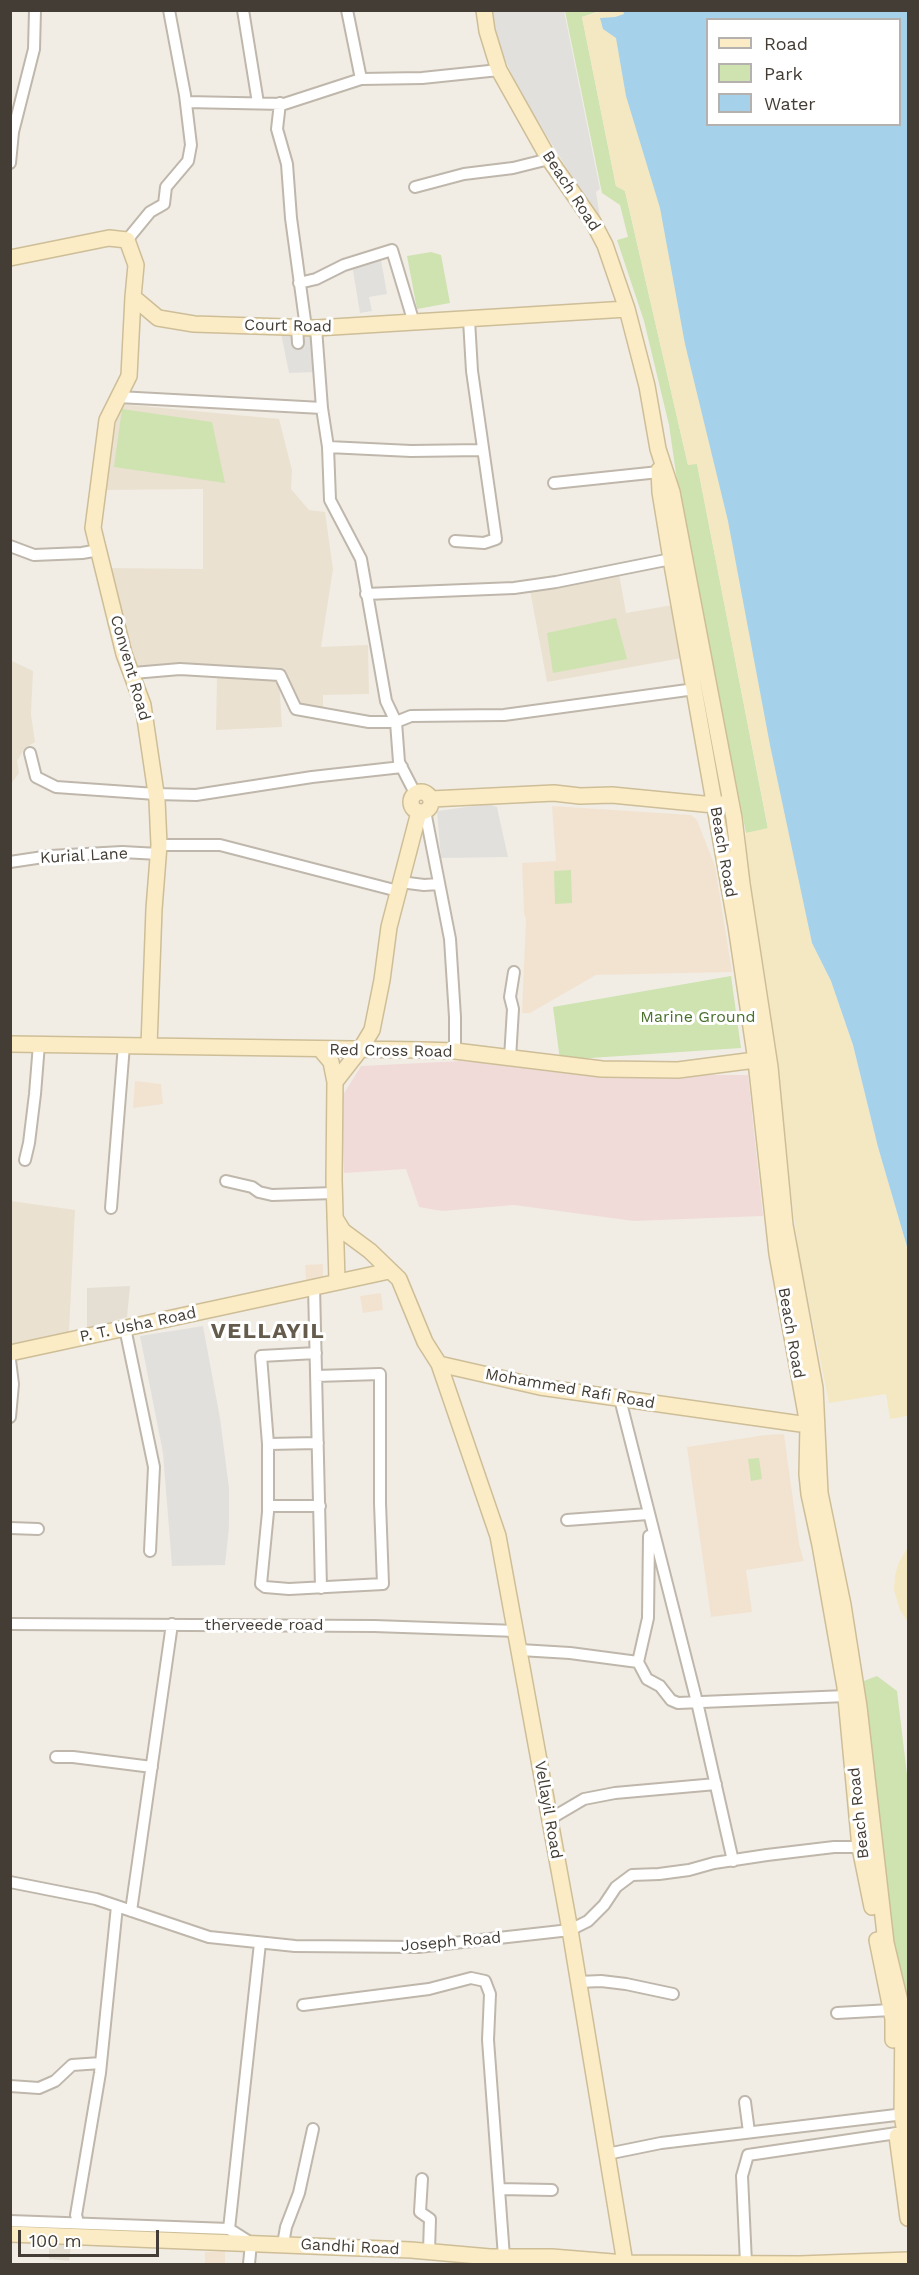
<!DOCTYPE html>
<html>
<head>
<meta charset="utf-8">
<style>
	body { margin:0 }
	#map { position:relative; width:919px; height:2275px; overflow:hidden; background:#f1ede5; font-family:"Work Sans",sans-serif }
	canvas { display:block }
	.frame { position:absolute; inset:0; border:12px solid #433d35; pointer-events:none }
	.legend { position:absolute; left:706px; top:18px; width:195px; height:108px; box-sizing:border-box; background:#fff; border:2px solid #b4b1ae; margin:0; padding:8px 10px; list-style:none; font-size:18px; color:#433d35 }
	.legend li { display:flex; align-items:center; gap:12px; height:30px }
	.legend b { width:30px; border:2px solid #b4b1ae }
	.scale { position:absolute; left:18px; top:2230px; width:141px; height:27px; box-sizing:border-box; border:3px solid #433d35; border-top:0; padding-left:8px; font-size:18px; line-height:21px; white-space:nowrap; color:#433d35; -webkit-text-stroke:4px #fff; paint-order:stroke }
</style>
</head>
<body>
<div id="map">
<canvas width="919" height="2275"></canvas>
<div class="frame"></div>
<ul class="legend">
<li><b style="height:8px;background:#fbecc6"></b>Road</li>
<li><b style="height:16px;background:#cee3b0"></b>Park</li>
<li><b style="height:16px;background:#a5d1eb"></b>Water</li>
</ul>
<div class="scale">100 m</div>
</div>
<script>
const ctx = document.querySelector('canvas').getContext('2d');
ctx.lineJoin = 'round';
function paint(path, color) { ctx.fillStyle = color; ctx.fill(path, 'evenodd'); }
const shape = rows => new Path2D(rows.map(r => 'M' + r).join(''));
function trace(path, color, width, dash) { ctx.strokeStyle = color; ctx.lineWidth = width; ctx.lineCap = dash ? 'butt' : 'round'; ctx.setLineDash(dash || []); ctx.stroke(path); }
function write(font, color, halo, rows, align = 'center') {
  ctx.font = font + ' "Work Sans",sans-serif'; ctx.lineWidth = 6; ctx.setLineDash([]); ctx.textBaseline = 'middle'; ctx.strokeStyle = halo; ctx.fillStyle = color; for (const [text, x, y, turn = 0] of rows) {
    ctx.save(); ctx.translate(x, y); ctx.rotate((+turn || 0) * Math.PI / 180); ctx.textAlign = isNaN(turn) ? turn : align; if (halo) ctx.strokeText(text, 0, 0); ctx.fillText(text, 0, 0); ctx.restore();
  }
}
const residential = shape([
	[130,1286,127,1317,87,1329,87,1288],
	[49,2245,71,2245,69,2261,49,2259]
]);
const commercial = shape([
	[552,806,691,815,697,820,715,866,732,972,596,975,530,1013,522,1013,526,918,524,914,522,863,556,861],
	[135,1081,161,1084,163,1104,133,1108],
	[323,1264,323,1277,306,1280,305,1265],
	[381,1293,383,1310,363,1313,360,1296],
	[784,1434,799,1544,804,1561,746,1570,752,1612,711,1617,687,1447,765,1435],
	[225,2251,225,2264,205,2264,205,2252]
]);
const education = shape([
	[120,404,279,419,292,470,291,489,309,510,325,512,333,569,321,647,368,645,369,694,323,695,323,708,299,706,284,668,182,665,133,666,107,568,203,569,203,489,102,490],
	[619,574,626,613,673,605,682,658,547,682,530,590],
	[12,661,33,671,31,714,35,742,25,748,17,761,19,773,11,784],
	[217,675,279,678,282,727,216,730],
	[11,1201,75,1210,69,1332,11,1344]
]);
const medical = shape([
	[461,1061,614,1075,748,1075,763,1216,634,1221,514,1205,442,1211,419,1207,406,1169,344,1173,341,1098,361,1066]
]);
const green = shape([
	[602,10,582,17,616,186,625,191,688,465,697,463,768,829,746,833,679,494,669,425,644,321,617,240,628,237,620,205,602,193,565,11],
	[431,252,441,255,450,303,417,309,407,256],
	[122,409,212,422,225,483,114,467],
	[616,618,627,659,553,673,547,633],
	[571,870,572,903,555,904,554,871],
	[731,976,741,1048,560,1060,553,1007],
	[759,1458,762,1479,751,1481,748,1459],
	[877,1676,897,1691,908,1783,908,2057,853,1685]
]);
const sand = shape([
	[602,11,623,11,662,169,812,943,831,981,853,1045,878,1147,908,1250,908,1422,907,1416,890,1419,886,1394,829,1403,799,1254,746,858,746,833,768,828,697,464,688,465,625,191,616,186,582,17],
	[908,1547,908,1622,900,1610,894,1590,895,1575,899,1562]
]);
const parking = shape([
	[489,11,564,11,600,189,596,192,601,223,520,93,490,26],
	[381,260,387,294,369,297,372,311,360,313,352,265],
	[306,332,314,339,317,372,289,373,281,333],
	[489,804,497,807,508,857,441,858,437,811],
	[203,1326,220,1418,229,1488,229,1527,225,1565,172,1566,163,1453,140,1336]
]);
const water = shape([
	[623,11,908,11,908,1250,878,1147,853,1045,831,981,812,943,770,745,728,521,685,344,660,208,626,96,616,38,603,29,600,18,615,17,624,14],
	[708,20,900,20,900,124,708,124]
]);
const street = shape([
	[243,10,258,103],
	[347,10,361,79],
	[186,102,284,104,361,79,422,78,499,70],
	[280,103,277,129,287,164,291,218,306,328],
	[10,163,13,132,34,49,35,10],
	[415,187,464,174,513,168,549,159],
	[127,240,150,212,164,204,166,187,188,161,191,145,185,95,169,10],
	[299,283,316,279,344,265,392,250,414,323],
	[297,327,298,343],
	[316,328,322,408,328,447,330,500,361,559,386,701,396,722,399,762,415,793],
	[118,397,322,408],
	[328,447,411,451,482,450],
	[554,483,659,472],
	[455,541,484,543,496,539,472,371,469,320],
	[10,546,34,555,82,553,99,550],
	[366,594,514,588,556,582,671,559],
	[133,673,180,669,280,675,296,709,369,722,396,722,411,716,504,715,695,689],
	[30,753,36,777,56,787,156,794,196,795,312,777,402,767],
	[425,811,450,939,455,1017,455,1051],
	[159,845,220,845,398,891],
	[10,862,50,856,122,852,159,854],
	[400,882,424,885,439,884],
	[510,1058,513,1009,510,997,514,972],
	[25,1160,29,1143,35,1094,39,1044],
	[226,1181,252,1187,259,1192,272,1195,334,1193],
	[111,1208,124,1045],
	[314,1286,321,1588],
	[125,1328,154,1467,150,1551],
	[10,1360,13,1384,10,1417],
	[316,1376,380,1374,380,1503,383,1584,289,1589,265,1587,261,1584,268,1512,268,1444,318,1443],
	[620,1399,697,1702,733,1861],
	[268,1444,261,1356,316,1353],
	[268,1506,320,1506],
	[567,1520,648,1514],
	[10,1528,38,1529],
	[10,1624,374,1626,517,1631],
	[520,1650,570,1653,638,1662,647,1679,660,1686,671,1700,678,1703,846,1696],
	[638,1662,648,1618,649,1536],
	[56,1757,73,1757,152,1767],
	[550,1819,584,1799,615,1793,716,1784],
	[10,1882,96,1899,209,1937,295,1946,418,1947,570,1930,588,1921,604,1905,616,1887,632,1875,659,1874,689,1870,714,1863,767,1855,834,1847,867,1847],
	[131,1911,172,1624],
	[578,1982,601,1981,626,1984,673,1994],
	[303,2005,429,1989,471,1978,485,1981,490,1994,488,2040,504,2257],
	[837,2013,891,2010],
	[10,2086,39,2088,55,2081,72,2065,101,2063],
	[745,2102,749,2132],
	[607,2154,661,2143,896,2115],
	[422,2179,420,2212,430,2219,429,2251],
	[499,2189,552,2190],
	[10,2221,229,2229,251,2243,249,2264],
	[78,2222,76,2215,100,2073,117,1906],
	[229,2229,260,1943],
	[283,2244,286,2227,299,2193,313,2129],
	[746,2263,742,2176,748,2155,897,2133]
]);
const secondary = shape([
	[484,10,487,31,499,70,549,159,593,222,605,245,627,309,647,386,658,449,672,492,734,818,742,884,770,1067,785,1225,815,1388,820,1493,843,1605,859,1707,886,1943,903,2014,902,2115,908,2150],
	[10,258,109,238,127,240,136,265,133,297,158,318,194,324,316,328,627,309],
	[133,297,129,376,107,420,93,528,124,654,143,705,157,800,159,845,154,909,149,1046],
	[659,470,660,492,671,559,736,926,756,1061,777,1254,808,1425,807,1474,809,1494,820,1545,845,1687,860,1848,872,1907],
	'411 802a10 10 0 1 1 20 0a10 10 0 1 1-20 0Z',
	[431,799,554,793,580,796,612,795,714,805,721,804],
	[10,1044,422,1050,455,1051,602,1069,678,1070,763,1059],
	[320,1049,331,1062,335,1082],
	[335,1218,343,1231,370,1251,399,1279,425,1342,439,1364,540,1387,808,1425],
	[337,1281,334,1180,335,1082,360,1050,372,1030,382,980,389,927,419,812],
	[10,1353,389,1271],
	[439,1364,498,1536,570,1930,625,2263],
	[877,1940,893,2019,893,2040],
	[897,2136,908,2218],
	[10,2234,411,2250,490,2257,552,2257,625,2263,800,2264,908,2260]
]);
const streetNames = [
	["Beach Road",571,191,57],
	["Court Road",288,326,1],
	["Convent Road",130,668,74],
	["Beach Road",723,852,80],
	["Kurial Lane",84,856,-3],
	["Red Cross Road",391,1051,1],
	["P. T. Usha Road",138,1325,-12],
	["Beach Road",791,1333,80],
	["Mohammed Rafi Road",570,1389,10],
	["therveede road",264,1625],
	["Vellayil Road",548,1810,80],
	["Beach Road",859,1813,-96],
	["Joseph Road",451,1942,-5],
	["Gandhi Road",350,2247,3]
];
const parkNames = [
	["Marine Ground",698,1017]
];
const districtNames = [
	["VELLAYIL",268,1332]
];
paint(residential, '#e5dfd3');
paint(commercial, '#f2e3d1');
paint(education, '#eae1d0');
paint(medical, '#f1dbd9');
paint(green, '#cee3b0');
paint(sand, '#f4e8c2');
paint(parking, '#e2e0dd');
paint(water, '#a5d1eb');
trace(street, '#bfb7ab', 14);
trace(secondary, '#cebe97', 18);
trace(street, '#fff', 10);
trace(secondary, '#fbecc6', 15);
write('16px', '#433d35', '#fff', streetNames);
write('16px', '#49702d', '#fff', parkNames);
ctx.letterSpacing = '1.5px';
write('bold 22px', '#655b4d', '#fff', districtNames);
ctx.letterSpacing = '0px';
</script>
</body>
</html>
